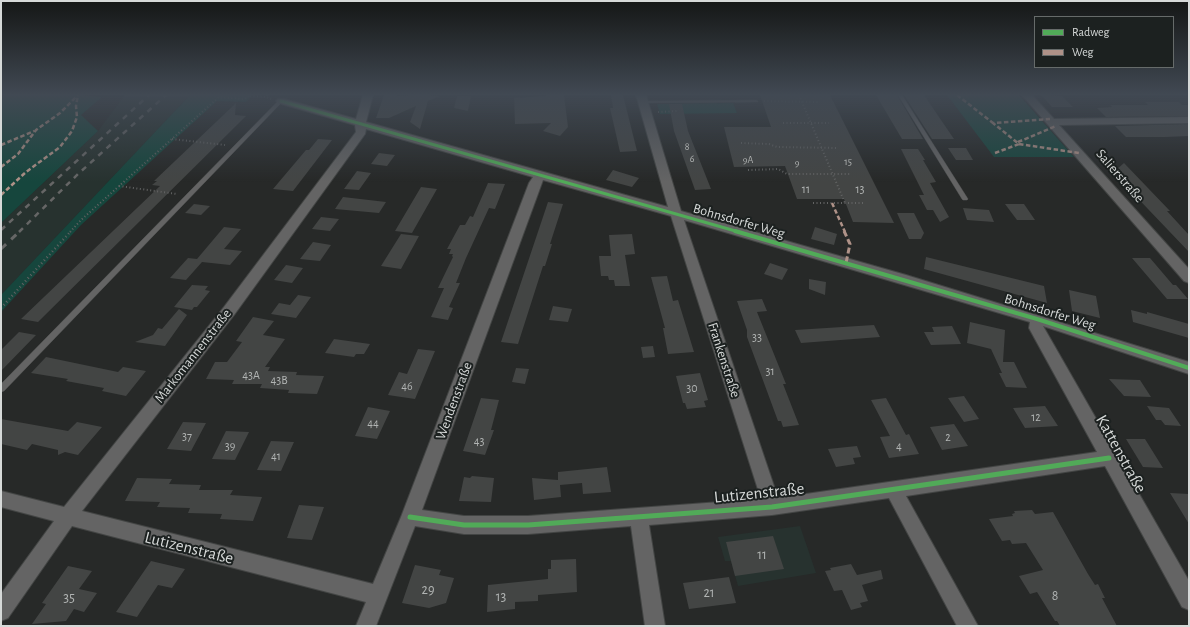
<!DOCTYPE html>
<html>
<head>
<meta charset="utf-8">
<style>
	body { margin:0 }
	#map { position:relative; width:1190px; height:627px; overflow:hidden; background:#272928; font-family:"Alegreya Sans",sans-serif }
	canvas { display:block }
	.frame { position:absolute; inset:0; border:2px solid #d6d9d8; pointer-events:none }
	.legend { position:absolute; left:1034px; top:16px; width:140px; height:52px; box-sizing:border-box; background:#1c2120; border:1px solid #666b6a; margin:0; padding:5px 7px; list-style:none; font-size:12px; color:#d6d9d8 }
	.legend li { display:flex; align-items:center; gap:8px; height:20px }
	.legend b { width:20px; border:1px solid #666b6a }
</style>
</head>
<body>
<div id="map">
<canvas width="1190" height="627"></canvas>
<div class="frame"></div>
<ul class="legend">
<li><b style="height:5px;background:#51ab58"></b>Radweg</li>
<li><b style="height:5px;background:#af9288"></b>Weg</li>
</ul>
</div>
<script>
const ctx = document.querySelector('canvas').getContext('2d');
ctx.lineJoin = 'round';
function paint(path, color) { ctx.fillStyle = color; ctx.fill(path, 'evenodd'); }
const shape = rows => new Path2D(rows.map(r => 'M' + r).join(''));
function trace(path, color, width, dash) { ctx.strokeStyle = color; ctx.lineWidth = width; ctx.lineCap = dash ? 'butt' : 'round'; ctx.setLineDash(dash || []); ctx.stroke(path); }
function write(font, color, halo, rows, align = 'center') {
  ctx.font = font + ' "Alegreya Sans",sans-serif'; ctx.lineWidth = 4; ctx.setLineDash([]); ctx.textBaseline = 'middle'; ctx.strokeStyle = halo; ctx.fillStyle = color; for (const [text, x, y, turn = 0] of rows) {
    ctx.save(); ctx.translate(x, y); ctx.rotate((+turn || 0) * Math.PI / 180); ctx.textAlign = isNaN(turn) ? turn : align; if (halo) ctx.strokeText(text, 0, 0); ctx.fillText(text, 0, 0); ctx.restore();
  }
}
const built = shape([
	[125,95,190,95,1,295,1,223,98,131],
	[800,526,816,573,738,586,731,561,725,561,718,537]
]);
const green = shape([
	[7,95,78,95,102,97,81,115,98,131,1,223,1,96],
	[190,95,252,95,246,102,217,101,81,225,1,312,1,295],
	[947,95,1019,95,1074,157,994,157],
	[733,103,737,113,660,114,657,104]
]);
const building = shape([
	[384,95,397,95,397,96,420,95,440,96,428,101,420,129,410,122,416,106,389,118,376,118],
	[546,95,564,95,568,127,560,136,543,131,551,123,515,124,514,98,546,96],
	[611,95,623,95,637,151,620,152,610,108,613,108],
	[760,95,830,95,894,223,853,222,844,199,797,199,785,166,734,167,724,127,771,127],
	[876,95,897,95,923,139,902,139],
	[904,95,924,95,954,139,932,139],
	[1041,95,1062,96,1073,107,1052,107],
	[457,96,471,96,468,111,454,108],
	[1145,102,1179,102,1182,105,1189,105,1189,116,1106,117,1097,108,1112,107,1110,105,1148,105],
	[236,103,235,115,246,116,242,120,38,322,21,319,160,186,152,185,157,181,154,181],
	[669,104,682,104,688,131,711,189,695,190,674,131],
	[1189,124,1189,136,1165,137,1126,137,1115,126],
	[318,139,332,140,293,191,273,189,306,150,309,150],
	[948,148,966,148,973,160,956,160],
	[901,149,918,149,925,160,923,160,936,182,930,183,949,217,940,222,933,210,927,210,919,195,924,195],
	[379,153,395,155,387,166,371,164],
	[1124,163,1170,211,1167,211,1189,235,1189,252,1127,187,1132,187,1116,170],
	[613,170,639,178,632,187,606,180],
	[357,171,371,173,359,190,344,189],
	[488,183,505,184,495,209,489,208,466,258,456,283,460,283,449,307,453,308,448,320,431,317,444,288,438,288,453,257,452,256,453,254,449,254,451,249,447,249,460,225,465,225,470,216,473,217],
	[421,187,437,189,412,233,395,231],
	[343,197,386,202,379,213,335,209],
	[548,202,563,204,550,244,552,244,545,266,543,266,518,344,501,342],
	[194,204,210,206,201,215,185,213],
	[1005,204,1024,204,1035,220,1017,220],
	[963,208,989,210,994,222,967,220],
	[897,213,914,213,924,233,921,239,909,239],
	[321,217,339,219,330,231,312,229],
	[224,227,241,229,224,249,242,251,230,265,202,262,186,280,170,278,188,258,197,259],
	[815,227,837,234,834,245,811,239],
	[401,234,419,236,401,269,381,266],
	[632,234,635,254,625,255,630,286,615,286,614,280,609,280,608,276,601,276,599,256,611,256,609,235],
	[313,242,331,245,320,261,300,259],
	[926,257,1044,286,1047,303,924,269],
	[1132,258,1150,258,1173,285,1176,285,1188,299,1167,299],
	[770,263,788,269,782,280,764,274],
	[286,265,303,268,292,283,274,280],
	[667,276,673,301,678,300,694,352,668,354,663,328,665,328,651,277],
	[809,279,826,282,825,295,809,289],
	[192,285,208,286,205,290,210,291,197,307,194,307,192,310,174,307],
	[1069,290,1096,296,1100,318,1072,311],
	[298,295,311,297,296,318,271,314,279,303,290,305],
	[762,299,767,311,757,312,786,384,783,384,799,425,783,427,781,421,778,421,747,337,747,330,737,301],
	[553,306,572,309,568,322,549,320],
	[179,309,187,315,165,346,135,342,153,335,158,328,162,329],
	[1131,310,1147,314,1147,312,1189,324,1189,338,1133,322],
	[253,317,274,321,263,335,285,339,265,367,270,367,268,371,297,372,296,375,324,376,317,394,288,393,289,390,260,388,262,384,232,384,234,380,206,379,215,362,227,362,242,342,236,341],
	[970,322,1005,330,1003,362,1014,362,1027,388,1006,387,999,373,1002,373,991,349,967,343],
	[874,325,880,337,801,343,795,330],
	[952,326,961,344,931,345,924,332,934,332,932,327],
	[19,332,36,335,1,371,1,350],
	[334,339,370,344,364,354,356,354,354,357,325,353],
	[653,346,655,357,643,358,641,347],
	[418,349,435,351,415,399,388,395,399,372,407,374],
	[46,357,118,372,123,367,146,371,126,396,102,391,104,388,66,381,68,379,31,373],
	[516,368,529,369,525,384,512,382],
	[700,373,708,400,704,401,706,407,687,409,685,403,683,403,676,376],
	[1109,379,1140,380,1151,397,1124,396],
	[964,396,979,419,964,422,948,398],
	[481,398,499,400,491,430,494,430,485,455,463,451],
	[886,398,906,435,909,434,919,454,889,458,880,437,890,436,871,400],
	[1045,406,1058,426,1025,428,1013,408],
	[1147,406,1169,408,1181,426,1165,425,1161,420,1156,420],
	[368,407,390,411,377,439,355,436],
	[1,419,68,431,77,422,102,427,78,455,65,452,58,455,58,450,32,444,27,450,1,444],
	[183,422,206,423,191,451,167,449],
	[954,424,968,446,942,450,930,427],
	[226,431,249,432,235,460,212,459],
	[1126,439,1145,439,1163,468,1143,467],
	[271,441,294,442,281,471,257,470],
	[857,446,861,457,853,458,855,464,836,467,828,449],
	[607,467,611,492,583,494,582,483,560,485,561,497,534,500,532,478,558,480,558,472],
	[472,476,494,478,491,502,459,501,464,477,470,478],
	[137,478,172,479,169,484,201,485,199,490,233,490,230,495,262,497,253,521,220,519,222,514,188,513,190,508,157,507,160,502,125,501],
	[1170,493,1189,494,1189,524],
	[299,505,324,507,312,540,287,538],
	[1032,510,1035,514,1053,512,1088,574,1095,585,1098,584,1105,598,1102,598,1117,626,1060,626,1057,621,1055,621,1037,592,1030,594,1019,576,1043,570,1026,543,1012,544,1010,540,1002,541,989,519,1013,516,1012,514,1015,513,1014,511],
	[773,536,784,569,735,576,726,542],
	[576,559,577,592,538,595,538,601,515,602,515,609,487,612,488,585,548,579,548,569,551,569,551,560],
	[151,561,185,569,172,588,158,585,137,617,116,612],
	[851,564,857,575,881,570,883,579,862,585,868,601,860,603,862,607,851,610,842,590,834,591,825,571,831,570,830,568],
	[415,565,441,570,439,575,454,578,446,603,429,608,402,603],
	[68,566,92,571,79,589,97,593,84,612,74,609,66,621,32,624,46,604,42,603],
	[729,577,736,603,689,609,683,583]
]);
const pathFar1 = shape([
	[267,95,266,97,271,99],
	[799,95,845,203],
	[250,96,266,97],
	[764,101,818,102],
	[658,112,677,111],
	[783,123,829,123],
	[172,139,225,145],
	[741,143,769,144,777,147,838,148],
	[748,170,778,169,787,174,851,174],
	[119,186,177,194],
	[813,203,864,203],
	[70,232,81,220,219,97,244,99,251,95]
]);
const path = shape([
	[1,308,71,231]
]);
const lane = shape([
	[898,95,902,95,968,199,967,200,963,200,962,199,898,95],
	[279,100,283,101,4,391,1,392,1,384,279,100],
	[756,100,758,101,758,102,643,103,641,102,643,101,756,100]
]);
const street = shape([
	[363,95,373,95,366,122,668,207,636,95,646,95,681,211,906,275,1189,362,1189,374,1043,326,1189,581,1189,610,1182,607,1105,466,906,496,978,626,957,626,889,498,772,515,649,525,665,626,645,626,631,526,528,534,464,534,415,526,376,626,356,626,366,602,72,526,8,618,1,621,1,594,54,521,1,507,1,491,64,507,224,307,356,132,355,125,278,103,276,101,278,99,284,99,356,119,363,95],
	[366,129,533,177,529,183,401,517,373,584,82,511,234,315,365,134,366,129],
	[543,180,671,216,761,499,528,516,464,516,422,510,543,180],
	[684,220,1030,322,1029,328,1097,452,778,498,684,220],
	[1022,95,1032,95,1054,119,1189,117,1189,123,1059,125,1189,269,1189,283,1184,281,1022,95]
]);
const railFar1 = shape([
	[1,230,149,95],
	[19,232,78,174,166,95]
]);
const rail = shape([
	[1,249,20,231]
]);
const quietFar1 = shape([
	[957,95,993,123],
	[1018,142,1056,126],
	[1019,144,1079,153],
	[1,145,34,131],
	[995,153,1019,144,993,123,1050,119],
	[1,167,18,154,36,130,60,113,78,95],
	[1,195,26,172,60,147,72,131,77,117,76,106,78,95],
	[832,203,845,232]
]);
const quiet = shape([
	[844,231,850,244,846,263]
]);
const cyclewayFar2 = shape([
	[281,101,739,232]
]);
const cyclewayFar1 = shape([
	[735,231,1037,319,1189,368]
]);
const cycleway = shape([
	[410,517,464,525,528,525,772,507,1109,458]
]);
const farNumbernames = [
	["8",687,147],
	["6",692,159],
	["9A",748,160],
	["15",848,162],
	["9",797,163]
];
const numberNames = [
	["11",806,189],
	["13",860,189],
	["33",757,337],
	["31",770,371],
	["43A",251,375],
	["43B",279,380],
	["46",407,386],
	["30",692,388],
	["12",1036,417],
	["44",373,423],
	["37",187,436],
	["2",948,437],
	["43",479,441],
	["39",230,446],
	["4",899,446],
	["41",276,456]
];
const streetNames = [
	["Salierstraße",1120,176,49],
	["Bohnsdorfer Weg",739,221,16],
	["Bohnsdorfer Weg",1050,312,17],
	["Markomannenstraße",193,356,-52],
	["Frankenstraße",724,360,72],
	["Wendenstraße",454,401,-70]
];
const nearNumbernames = [
	["11",762,555],
	["29",428,590],
	["21",709,593],
	["8",1055,596],
	["13",501,597],
	["35",69,598]
];
const nearStreetnames = [
	["Kattenstraße",1121,454,61],
	["Lutizenstraße",759,493,-6],
	["Lutizenstraße",189,548,14]
];
paint(built, '#27322f');
paint(green, '#16463d');
paint(building, '#434544');
trace(lane, '#434544', 1);
trace(street, '#434544', 2);
trace(pathFar1, '#626363', 2, [1, 2.5]);
trace(path, '#626363', 2.5, [1, 3]);
paint(lane, '#646464');
paint(street, '#646464');
trace(railFar1, '#666', 2.5, [5.5, 5.5]);
trace(rail, '#666', 3, [7, 7]);
trace(quietFar1, '#af9288', 2.5, [4.5, 2.5]);
trace(quiet, '#af9288', 3, [6, 3]);
trace(cyclewayFar2, '#51ab58', 3);
trace(cyclewayFar1, '#51ab58', 4);
trace(cycleway, '#51ab58', 5);
const sky = ctx.createLinearGradient(0, 0, 0, 182);
sky.addColorStop(0, '#151716');
sky.addColorStop(0.52, '#414953');
sky.addColorStop(1, '#41495300');
ctx.fillStyle = sky;
ctx.fillRect(0, 0, 1190, 182);
write('10px', '#b1b4b3', null, farNumbernames);
write('12px', '#b1b4b3', null, numberNames);
write('14px', '#d6d9d8', '#1c2120', streetNames);
write('14px', '#b1b4b3', null, nearNumbernames);
write('17px', '#d6d9d8', '#1c2120', nearStreetnames);
</script>
</body>
</html>
